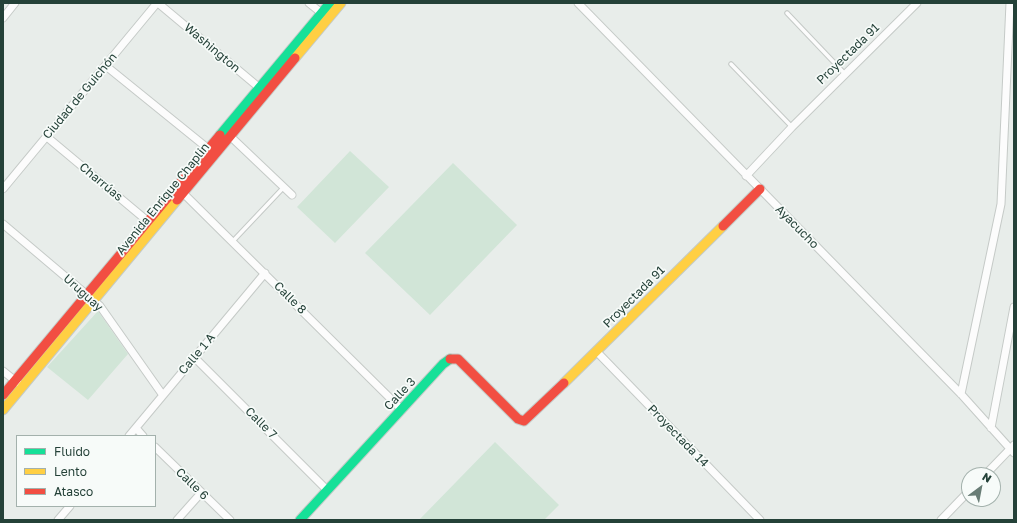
<!DOCTYPE html>
<html>
<head>
<meta charset="utf-8">
<style>
	body { margin:0 }
	#map { position:relative; width:1017px; height:523px; overflow:hidden; background:#e8edea; font-family:"Golos Text",sans-serif }
	canvas { display:block }
	.frame { position:absolute; inset:0; border:4px solid #244138; pointer-events:none }
	.legend { position:absolute; left:16px; top:435px; width:140px; height:72px; box-sizing:border-box; background:#f7fbf9; border:1px solid #a3b1ac; margin:0; padding:5px 7px; list-style:none; font-size:12px; color:#244138 }
	.legend li { display:flex; align-items:center; gap:8px; height:20px }
	.legend b { width:20px; border:1px solid #a3b1ac }
	.north { position:absolute; left:961px; top:467px; width:40px; height:40px; box-sizing:border-box; background:#f7fbf9; border:1px solid #a3b1ac; border-radius:50%; rotate:32deg; font-size:11px; font-weight:700; line-height:16px; text-align:center; color:#244138 }
	.north::after { content:''; display:block; margin:auto; width:14px; height:18px; background:#697d76; clip-path:polygon(50% 0,100% 100%,50% 72%,0 100%) }
</style>
</head>
<body>
<div id="map">
<canvas width="1017" height="523"></canvas>
<div class="frame"></div>
<ul class="legend">
<li><b style="height:5px;background:#16e098"></b>Fluido</li>
<li><b style="height:5px;background:#ffcf43"></b>Lento</li>
<li><b style="height:5px;background:#f24e42"></b>Atasco</li>
</ul>
<div class="north">N</div>
</div>
<script>
const ctx = document.querySelector('canvas').getContext('2d');
ctx.lineJoin = 'round';
function paint(path, color) { ctx.fillStyle = color; ctx.fill(path, 'evenodd'); }
const shape = rows => new Path2D(rows.map(r => 'M' + r).join(''));
function trace(path, color, width, dash) { ctx.strokeStyle = color; ctx.lineWidth = width; ctx.lineCap = dash ? 'butt' : 'round'; ctx.setLineDash(dash || []); ctx.stroke(path); }
function write(font, color, halo, rows, align = 'center') {
  ctx.font = font + ' "Golos Text",sans-serif'; ctx.lineWidth = 3.5; ctx.setLineDash([]); ctx.textBaseline = 'middle'; ctx.strokeStyle = halo; ctx.fillStyle = color; for (const [text, x, y, turn = 0] of rows) {
    ctx.save(); ctx.translate(x, y); ctx.rotate((+turn || 0) * Math.PI / 180); ctx.textAlign = isNaN(turn) ? turn : align; if (halo) ctx.strokeText(text, 0, 0); ctx.fillText(text, 0, 0); ctx.restore();
  }
}
const green = shape([
	[350,151,389,187,335,243,297,207],
	[453,163,517,225,430,315,365,253],
	[98,311,128,354,88,400,47,367],
	[495,442,559,505,544,520,419,520]
]);
const lane = shape([
	[787,13,845,74],
	[731,64,792,127],
	[233,241,284,187]
]);
const street = shape([
	[158,3,262,90],
	[309,3,324,15],
	[578,3,961,394,1014,453],
	[3,18,15,3],
	[106,66,211,151],
	[230,136,292,195],
	[47,137,151,224],
	[746,176,792,127,917,3],
	[3,189,157,3],
	[181,191,402,410],
	[3,224,100,306,162,394],
	[597,352,760,520],
	[194,357,327,490],
	[3,371,18,383],
	[961,394,1001,204,1010,3],
	[136,428,143,436],
	[991,428,1014,307],
	[129,436,265,273],
	[155,447,230,520],
	[985,475,1014,445],
	[58,520,70,506],
	[177,520,201,493],
	[941,520,969,491]
]);
const fast = shape([
	[220,135,330,3],
	[300,520,443,364,450,359]
]);
const slow = shape([
	[295,58,341,3],
	[564,383,723,226],
	[3,410,177,200]
]);
const jam = shape([
	[177,200,295,58],
	[723,226,760,189],
	[450,359,458,359,518,419,524,421,564,383],
	[3,395,220,135]
]);
const streetNames = [
	["Washington",212,48,40],
	["Proyectada 91",848,54,-44],
	["Ciudad de Guichón",80,96,-50],
	["Charrúas",101,182,40],
	["Avenida Enrique Chaplin",163,199,-51],
	["Ayacucho",797,227,45],
	["Uruguay",83,293,42],
	["Proyectada 91",634,297,-45],
	["Calle 8",290,298,45],
	["Calle 1 A",197,354,-50],
	["Calle 3",400,394,-47],
	["Calle 7",261,423,45],
	["Proyectada 14",678,436,46],
	["Calle 6",192,484,44]
];
paint(green, '#d1e5d7');
trace(lane, '#c5cac7', 5.5);
trace(street, '#c5cac7', 9);
trace(fast, '#c3cac7', 11);
trace(slow, '#c3cac7', 11);
trace(jam, '#c3cac7', 11);
trace(lane, '#fcfcfc', 3.5);
trace(street, '#fcfcfc', 7);
trace(fast, '#16e098', 9);
trace(slow, '#ffcf43', 9);
trace(jam, '#f24e42', 9);
write('12px', '#244138', '#f7fbf9', streetNames);
</script>
</body>
</html>
